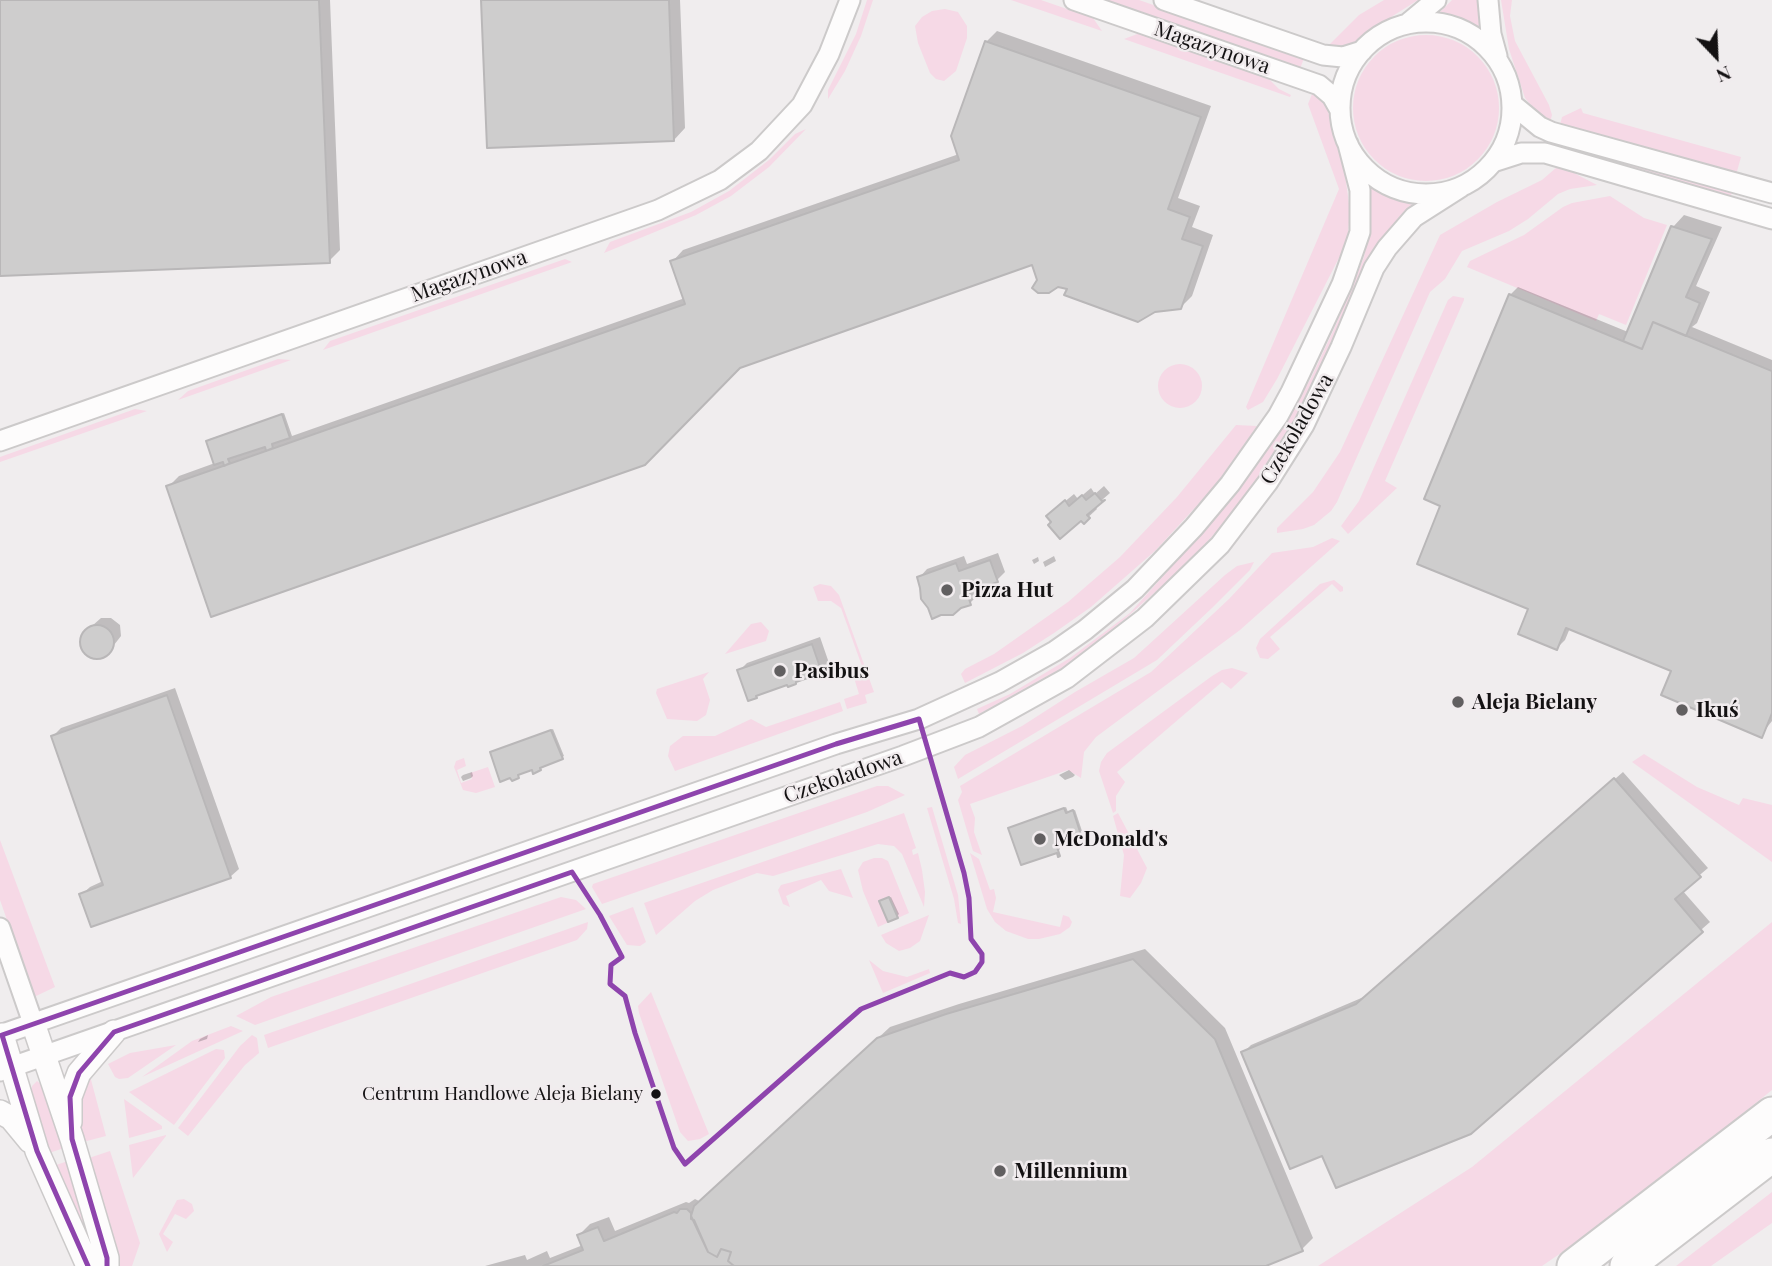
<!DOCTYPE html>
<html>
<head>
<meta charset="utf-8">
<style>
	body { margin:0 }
	#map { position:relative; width:1772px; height:1266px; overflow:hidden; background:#f0edee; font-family:"Playfair Display",serif }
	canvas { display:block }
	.north { position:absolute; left:1681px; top:21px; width:70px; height:70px; -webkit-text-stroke:5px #f1ecee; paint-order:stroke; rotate:157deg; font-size:19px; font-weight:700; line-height:28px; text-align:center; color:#141213 }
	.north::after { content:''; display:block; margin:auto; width:24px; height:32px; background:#141213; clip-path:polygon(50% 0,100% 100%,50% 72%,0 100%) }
</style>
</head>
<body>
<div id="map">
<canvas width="1772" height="1266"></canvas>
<div class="north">N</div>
</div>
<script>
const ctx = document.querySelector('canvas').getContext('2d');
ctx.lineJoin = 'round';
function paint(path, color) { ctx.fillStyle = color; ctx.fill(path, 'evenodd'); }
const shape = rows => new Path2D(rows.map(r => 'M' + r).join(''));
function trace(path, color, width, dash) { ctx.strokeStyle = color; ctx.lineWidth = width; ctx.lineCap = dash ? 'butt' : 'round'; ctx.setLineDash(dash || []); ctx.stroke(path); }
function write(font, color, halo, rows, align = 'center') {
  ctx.font = font + ' "Playfair Display",serif'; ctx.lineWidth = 5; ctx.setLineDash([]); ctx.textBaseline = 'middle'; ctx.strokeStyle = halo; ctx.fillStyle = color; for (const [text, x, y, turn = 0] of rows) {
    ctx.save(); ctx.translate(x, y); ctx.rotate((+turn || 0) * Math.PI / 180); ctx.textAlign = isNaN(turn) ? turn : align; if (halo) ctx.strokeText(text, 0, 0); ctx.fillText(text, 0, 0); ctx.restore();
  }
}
const green = shape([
	[867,0,873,0,861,36,845,71,828,99,828,90,856,34],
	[1011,0,1041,0,1093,18,1102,31],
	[1100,0,1139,0,1304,58,1300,69],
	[1384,0,1418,0,1380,24,1357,41,1345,47,1328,46,1359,15],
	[1452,0,1478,0,1482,28,1455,16,1439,13],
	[1501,0,1512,0,1510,16,1515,41,1549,105,1552,115,1550,122,1540,116,1525,98,1509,49],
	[945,9,958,12,967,26,967,38,956,71,944,81,936,79,930,73,918,43,915,26,922,17,932,11],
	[1140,33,1269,79,1279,89,1291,95,1290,97,1124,39],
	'1353 108a73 73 0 1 1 146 0a73 73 0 1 1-146 0Z',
	[1312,94,1324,103,1328,111,1344,167,1350,211,1348,233,1344,248,1277,379,1263,402,1248,410,1246,407,1339,189,1308,104],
	[1581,108,1583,113,1741,157,1736,175,1560,125,1562,117],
	[806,129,769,167,731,196,696,215,604,253,610,242,691,212,729,191,769,160,795,134],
	[1565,145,1732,193,1730,197,1563,149],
	[1557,167,1574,173,1597,185,1570,189,1558,194,1528,219,1509,231,1462,251,1445,279,1430,292,1337,502,1331,511,1314,525,1303,529,1277,533,1277,528,1313,492,1340,452,1440,235,1497,202,1542,180],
	[1369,187,1390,198,1413,205,1400,216,1371,254,1302,408,1254,486,1234,512,1188,563,1099,642,1064,667,979,714,977,709,1010,694,1070,658,1130,613,1234,497,1284,425,1311,378,1334,329,1364,257,1371,219],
	[1610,196,1644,218,1667,225,1626,325,1599,314,1596,321,1467,267,1470,261,1524,235,1563,207,1572,203],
	[565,259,572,262,323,350,330,341],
	[1453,296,1464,298,1464,300,1385,481,1397,488,1348,534,1341,526,1359,501,1448,300],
	[278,359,291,360,178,400,188,391],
	'1158 386a22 22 0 1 1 44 0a22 22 0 1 1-44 0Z',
	[135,409,147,411,0,462,0,457],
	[1236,425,1257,426,1215,486,1156,550,1091,607,1054,633,1023,653,965,683,961,674,965,669,994,654,1068,602,1120,557,1177,497],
	[1332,538,1340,541,1240,630,1096,737,1084,752,1081,778,1068,770,970,804,975,818,974,832,982,855,973,851,958,800,962,792,960,786,1151,672,1229,599,1272,553,1313,547],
	[1254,562,1250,570,1213,607,1157,660,958,779,954,767,965,755,1022,726,1075,692,1134,658,1225,575,1237,566],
	[1334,580,1343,587,1343,591,1340,592,1332,584,1270,637,1280,649,1268,659,1260,658,1256,648,1260,639,1320,584],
	[820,584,831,586,839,595,874,692,865,695,867,703,847,709,844,699,859,694,855,681,863,669,841,608,831,601,818,601,813,587],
	[761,622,769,631,766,641,725,654,751,624],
	[1232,668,1248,673,1231,689,1222,682,1117,772,1125,782,1116,796,1116,811,1113,813,1099,771,1101,762,1107,753,1212,676,1222,670],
	[709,672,703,679,710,700,706,715,697,721,667,719,656,693,657,689],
	[840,702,843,711,675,771,668,756,670,746,683,736,715,736,751,719,766,727],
	[1644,754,1697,787,1739,805,1743,798,1772,805,1772,862,1632,762],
	[464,758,466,766,457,770,461,783,472,779,470,773,488,767,495,787,476,793,463,790,454,767,456,761],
	[877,786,888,786,905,795,867,812,602,904,592,887,593,884],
	[932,807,958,895,961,924,958,923,954,899,927,808],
	[904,813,916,848,912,850,913,855,918,853,922,870,925,892,924,907,902,854,894,846,878,844,773,876,757,873,713,890,695,901,656,935,644,903],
	[1118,813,1147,868,1141,883,1130,898,1120,896,1124,855,1113,816],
	[0,840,55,987,34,997,0,900],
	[970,853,979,859,990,890,994,889,996,898,993,912,1060,927,1063,915,1069,917,1072,922,1070,927,1060,934,1039,939,1028,939,1006,931,995,922,987,909],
	[874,858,882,858,888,861,909,913,878,927,863,891,858,870,863,862],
	[841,869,853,898,829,891,821,880,786,896,790,907,783,904,778,890,781,885],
	[561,897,576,900,586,909,255,1025,236,1016,271,997],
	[633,907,646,942,640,946,627,945,609,916],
	[929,915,920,941,910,948,899,951,886,943,881,935],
	[588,922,587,929,577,940,268,1048,264,1035],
	[1772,922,1772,1090,1709,1141,1574,1244,1542,1266,1318,1266,1472,1167],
	[869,960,883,971,907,977,929,969,930,973,883,993],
	[651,992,709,1134,700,1139,688,1141,680,1132,639,1013,638,1006],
	[231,1026,243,1031,142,1077,192,1041],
	[252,1035,257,1038,259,1053,245,1065,188,1136,178,1128,240,1046],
	[176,1045,128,1078,119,1079,115,1077,108,1064,130,1053],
	[216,1049,224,1050,225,1058,174,1125,129,1092],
	[90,1076,106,1136,83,1142,79,1119,81,1092],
	[37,1081,43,1086,64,1148,49,1153,31,1098,32,1086],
	[124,1099,162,1126,162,1129,129,1138],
	[166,1135,166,1136,133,1178,129,1145],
	[110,1151,140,1243,132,1266,119,1266,86,1159],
	[68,1161,87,1231,84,1232,53,1166],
	[1772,1192,1772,1223,1711,1266,1676,1266],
	[184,1199,192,1204,194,1211,186,1219,175,1214,163,1234,173,1242,167,1252,159,1234,177,1200]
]);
const shadow = shape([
	[0,0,330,0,340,250,329,261,0,275],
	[483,0,680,0,685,128,674,140],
	[997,31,1211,106,1178,198,1200,206,1192,227,1213,235,1192,296,1181,307,1039,280,1033,263,168,487,179,476,215,463,208,441,210,439,284,413,292,436,685,298,672,262,683,250,959,154,986,42],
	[1684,215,1722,227,1696,286,1710,292,1697,323,1692,327,1772,360,1772,721,1761,735,1673,670,1570,628,1565,640,1557,648,1530,609,1443,505,1510,295,1518,287,1628,332,1673,227],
	[1104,486,1110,493,1095,506,1097,509,1084,521,1057,508,1074,494,1078,499,1091,488,1095,494],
	[998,553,1005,572,997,580,976,588,978,595,970,603,961,607,919,578,927,569,964,556,967,564],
	[1054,556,1056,561,1045,567,1043,562],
	[1038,557,1039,561,1034,564,1032,560],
	[101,618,111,618,120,625,121,636,107,654,98,658,84,652,81,643,84,633],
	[820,637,829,663,821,671,760,693,756,696,739,671,747,663],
	[175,688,239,869,230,877,81,895,90,887,103,881,53,736,61,728],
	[553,729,564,756,540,769,533,768,520,773,518,777,492,752],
	[1069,770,1075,775,1073,777,1065,780,1059,775],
	[472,772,473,776,471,778,463,781,461,777,463,775],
	[1623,772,1708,868,1682,890,1710,922,1470,1132,1323,1154,1243,1053,1251,1045,1366,996],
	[1066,807,1068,812,1075,810,1082,831,1058,841,1060,849,1058,851,1010,828],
	[891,897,899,914,897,916,883,900],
	[1145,949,1225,1028,1313,1238,1302,1249,1261,1266,485,1266,525,1255,527,1260,547,1251,550,1258,583,1245,579,1235,590,1224,609,1217,615,1231,686,1202,689,1203,695,1199,701,1202,890,1027,959,1004],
	[691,1212,697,1224,689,1220],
	[208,1035,207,1039,198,1042,200,1039]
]);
const building = shape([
	[0,0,319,0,330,263,0,276,0,0],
	[481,0,669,0,674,141,487,148,481,0],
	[985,41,1201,117,1168,209,1190,217,1182,239,1203,246,1181,309,1155,312,1138,322,1064,295,1067,289,1058,287,1049,293,1038,293,1032,288,1037,280,1032,265,740,368,645,465,211,617,166,486,685,304,670,261,959,160,951,136,985,41],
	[1671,226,1712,239,1686,297,1700,303,1686,336,1653,322,1642,349,1623,341,1671,226],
	[1509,294,1642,349,1653,322,1772,371,1772,713,1762,738,1661,695,1671,671,1566,628,1557,650,1518,634,1528,609,1417,564,1440,506,1424,499,1509,294],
	[282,414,290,438,272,444,273,448,266,451,265,447,228,459,230,463,224,466,223,462,214,465,206,441,282,414],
	[1095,493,1102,501,1105,500,1087,515,1090,518,1084,524,1081,521,1060,539,1048,525,1051,522,1046,516,1065,500,1069,506,1082,495,1086,500,1095,493],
	[990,560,998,582,967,593,971,605,961,608,953,615,941,615,932,619,928,608,921,599,920,588,917,577,956,563,959,571,990,560],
	'80 642a17 17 0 1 1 34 0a17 17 0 1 1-34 0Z',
	[812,644,822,673,796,682,796,684,788,687,787,685,756,696,757,698,748,701,737,670,812,644],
	[167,695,231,878,91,927,79,894,103,885,51,736,167,695],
	[551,730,563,759,540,768,541,770,533,774,532,770,518,775,519,778,512,781,510,778,500,782,490,752,551,730],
	[1614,778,1701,877,1675,899,1703,932,1471,1134,1336,1188,1322,1156,1290,1169,1241,1052,1356,1004,1614,778],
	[1064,808,1066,813,1073,810,1081,835,1056,844,1060,856,1058,857,1057,853,1021,865,1008,828,1064,808],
	[889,897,898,918,888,922,879,901,889,897],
	[1133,959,1215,1039,1303,1251,1266,1266,734,1266,728,1261,731,1252,721,1249,717,1257,708,1252,691,1216,694,1206,877,1038,946,1014,1133,959],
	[680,1209,687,1209,691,1213,691,1219,694,1220,708,1252,717,1257,721,1249,731,1252,728,1261,734,1266,543,1266,583,1250,577,1235,598,1227,604,1241,674,1212,677,1213,680,1209]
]);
const minor = shape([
	[1074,0,1319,85,1332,96,1340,110],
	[1164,0,1323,55,1343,57,1362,51],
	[1488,0,1491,34,1497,56],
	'1340 108a86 86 0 1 1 172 0a86 86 0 1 1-172 0Z',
	[1407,24,1436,0],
	[1512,104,1540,127,1551,132,1772,193],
	[1493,162,1521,153,1545,153,1772,219],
	[0,441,658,210,720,180,759,151,802,105,829,54,850,0],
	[0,928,33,1023],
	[0,1035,836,744,919,719,1000,682,1055,651,1085,630,1135,589,1194,527,1230,484,1278,416,1291,392,1342,284,1360,232,1360,190,1348,144],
	[0,1071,903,756,979,727,1067,678,1145,618,1220,545,1268,482,1304,425,1341,347,1374,268,1387,248,1414,217,1461,187]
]);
const tertiary = shape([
	[33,1023,72,1139,107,1258,107,1266],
	[2,1035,37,1151,88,1266],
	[0,1112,11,1118,30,1141],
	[70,1122,70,1097,79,1073,114,1032]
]);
const motorway = shape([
	[1574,1266,1772,1114],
	[1627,1266,1772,1155]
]);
const bus1 = shape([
	[88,1266,37,1151,2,1035,836,744,919,719,964,873,969,898,971,939,982,954,982,962,975,972,964,977,950,973,861,1009,685,1164,674,1148,635,1033,625,996,610,984,611,965,622,957,600,915,572,872,114,1032,79,1073,70,1097,72,1139,107,1258,107,1266]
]);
const markers = [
	[947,590,7,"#615f60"],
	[780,671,7,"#615f60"],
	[1458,702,7,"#615f60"],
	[1682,710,7,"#615f60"],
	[1040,839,7,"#615f60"],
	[656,1094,6,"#141213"],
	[1000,1171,7,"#615f60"]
];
const busNames = [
	["Centrum Handlowe Aleja Bielany",643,1094]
];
const streetNames = [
	["Magazynowa",1212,48,19],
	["Magazynowa",469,276,-19],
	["Czekoladowa",1297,429,-60],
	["Czekoladowa",843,777,-19]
];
const poiNames = [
	["Pizza Hut",961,590],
	["Pasibus",794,671],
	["Aleja Bielany",1472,702],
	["Ikuś",1696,710],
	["McDonald's",1054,839],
	["Millennium",1014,1171]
];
paint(green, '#f6d9e6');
paint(shadow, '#0003');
paint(building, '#cecdcd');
trace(building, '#b9b7b8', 2);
trace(minor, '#cccaca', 23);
trace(tertiary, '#cccaca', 26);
trace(motorway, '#cccaca', 37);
trace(minor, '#fdfcfc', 19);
trace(tertiary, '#fdfcfc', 23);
trace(motorway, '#fdfcfc', 33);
trace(bus1, '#8e44ad', 5);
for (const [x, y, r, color] of markers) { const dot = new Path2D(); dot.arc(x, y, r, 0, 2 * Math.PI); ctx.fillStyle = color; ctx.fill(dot); trace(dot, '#f1ecee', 2.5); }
write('19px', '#141213', '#f1ecee', busNames, 'right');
write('21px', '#141213', '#f1ecee', streetNames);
write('bold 21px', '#141213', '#f1ecee', poiNames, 'left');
</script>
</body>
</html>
